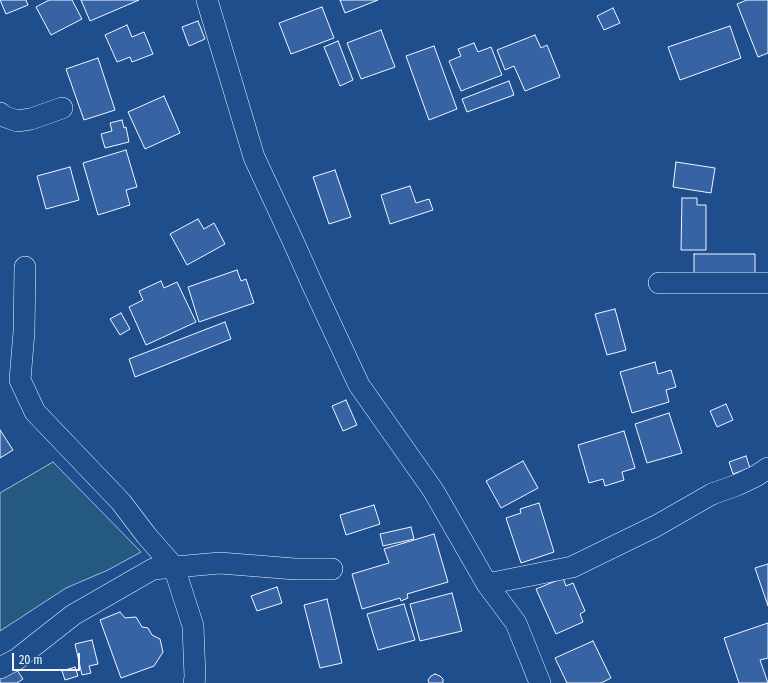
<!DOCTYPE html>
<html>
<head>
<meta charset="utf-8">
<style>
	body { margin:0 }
	#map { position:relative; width:768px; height:683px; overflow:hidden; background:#1f4e8c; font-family:"Fira Sans Condensed",sans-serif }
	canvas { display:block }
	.scale { position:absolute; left:12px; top:653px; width:68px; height:18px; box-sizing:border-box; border:2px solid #f2f6ff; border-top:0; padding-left:5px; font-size:12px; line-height:14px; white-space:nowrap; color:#f2f6ff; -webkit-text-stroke:3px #1f4e8c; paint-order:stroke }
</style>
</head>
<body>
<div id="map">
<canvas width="768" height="683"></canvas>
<div class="scale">20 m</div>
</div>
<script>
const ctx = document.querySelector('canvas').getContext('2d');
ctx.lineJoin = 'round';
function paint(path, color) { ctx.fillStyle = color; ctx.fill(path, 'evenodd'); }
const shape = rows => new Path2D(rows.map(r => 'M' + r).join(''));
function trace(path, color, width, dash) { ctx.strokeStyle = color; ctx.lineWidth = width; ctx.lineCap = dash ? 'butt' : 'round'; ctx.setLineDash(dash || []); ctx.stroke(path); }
const green = shape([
	[53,462,141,552,108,570,66,588,0,631,0,493,53,462]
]);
const building = shape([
	[0,0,26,0,28,5,6,14,0,0],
	[49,0,72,0,82,19,51,35,36,7,49,0],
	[81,0,139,0,90,21,81,0],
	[340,0,378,0,345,13,340,0],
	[747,0,768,0,768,53,758,57,737,4,747,0],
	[322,7,334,38,291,54,279,23,322,7],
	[613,8,620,23,604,30,597,16,613,8],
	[198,21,205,39,189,46,182,27,198,21],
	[127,25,132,37,144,32,153,54,132,62,130,57,117,62,105,35,127,25],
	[730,26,741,58,680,80,668,47,730,26],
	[381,30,395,67,361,79,347,43,381,30],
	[535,35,541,48,547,45,560,77,525,91,514,66,505,70,497,50,535,35],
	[338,41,353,80,340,86,324,47,338,41],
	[474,43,478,52,491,47,502,75,461,91,449,61,461,56,458,49,474,43],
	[434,46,457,109,429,120,406,56,434,46],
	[98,58,115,110,84,120,66,69,98,58],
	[509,81,514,95,467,112,462,99,509,81],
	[164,96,180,133,145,149,128,112,164,96],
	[122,120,124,128,126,127,129,142,105,148,101,134,112,131,110,123,122,120],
	[126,150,137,187,126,190,130,205,98,215,83,163,126,150],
	[676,162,715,168,711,193,673,187,676,162],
	[70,167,79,200,46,209,37,176,70,167],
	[335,170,351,217,329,224,313,177,335,170],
	[410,186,416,203,429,199,433,210,390,224,381,195,410,186],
	[682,198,697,198,697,205,706,205,706,250,681,250,682,198],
	[198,219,204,229,214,223,225,244,187,265,170,234,198,219],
	[694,254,755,254,755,274,694,274,694,254],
	[237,270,241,281,246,279,254,303,199,322,188,287,237,270],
	[161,281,164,288,177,282,196,322,146,345,129,307,143,300,139,291,161,281],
	[615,309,626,350,607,355,595,314,615,309],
	[121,313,130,329,120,335,110,319,121,313],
	[225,322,231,339,135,377,129,359,225,322],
	[655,362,658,374,671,370,676,387,666,390,669,402,632,413,620,372,655,362],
	[346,400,357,425,343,431,332,406,346,400],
	[726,404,733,420,717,427,710,411,726,404],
	[669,413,682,453,647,463,635,424,669,413],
	[0,430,13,450,0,458,0,430],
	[624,431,635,468,622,472,624,480,605,486,603,479,589,483,578,445,624,431],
	[746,456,750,468,733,474,729,462,746,456],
	[523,461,538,488,501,508,486,481,523,461],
	[539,503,554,552,521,563,506,518,521,513,520,509,539,503],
	[374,505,380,524,346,535,340,515,374,505],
	[411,527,414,539,383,546,380,534,411,527],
	[434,534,448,582,407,594,408,598,401,601,400,598,362,609,352,574,389,563,384,549,434,534],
	[768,564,768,606,755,568,768,564],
	[563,578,566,586,573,583,585,611,580,614,583,622,556,634,536,589,563,578],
	[277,587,282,603,257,611,251,596,277,587],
	[452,593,462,631,420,641,410,604,452,593],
	[327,599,342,663,320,668,304,605,327,599],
	[404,604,415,640,378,650,367,614,404,604],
	[120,612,125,618,136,617,142,627,148,628,152,635,160,639,163,652,154,666,121,678,100,620,120,612],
	[768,623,768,658,760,660,768,683,739,683,724,638,768,623],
	[92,640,98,664,89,666,91,673,82,675,75,644,92,640],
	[593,641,611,678,601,683,566,683,567,683,555,658,593,641],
	[15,667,23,679,17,683,0,683,0,677,15,667],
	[75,667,78,676,65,680,62,671,75,667],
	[435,674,440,676,443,679,443,683,429,683,428,680,431,676,435,674]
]);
const minor = shape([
	[207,0,254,157,293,241,313,286,359,385,433,490,487,584,516,623,540,683],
	[0,113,3,116,17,121,31,119,62,108],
	[25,267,24,332,20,380,35,412,121,502,146,535,174,567,193,626,195,677,194,683],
	[659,283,768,283],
	[487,584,572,567,656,526,712,494,737,485,756,476,768,468],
	[0,668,17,659,73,615,153,569,220,563,295,569,332,569]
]);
paint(green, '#245a82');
trace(green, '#a8bbd7', 1);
paint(building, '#3563a3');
trace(building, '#f2f6ff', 1);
trace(minor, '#f2f6ff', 22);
trace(minor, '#1f4e8c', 21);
</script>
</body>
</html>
